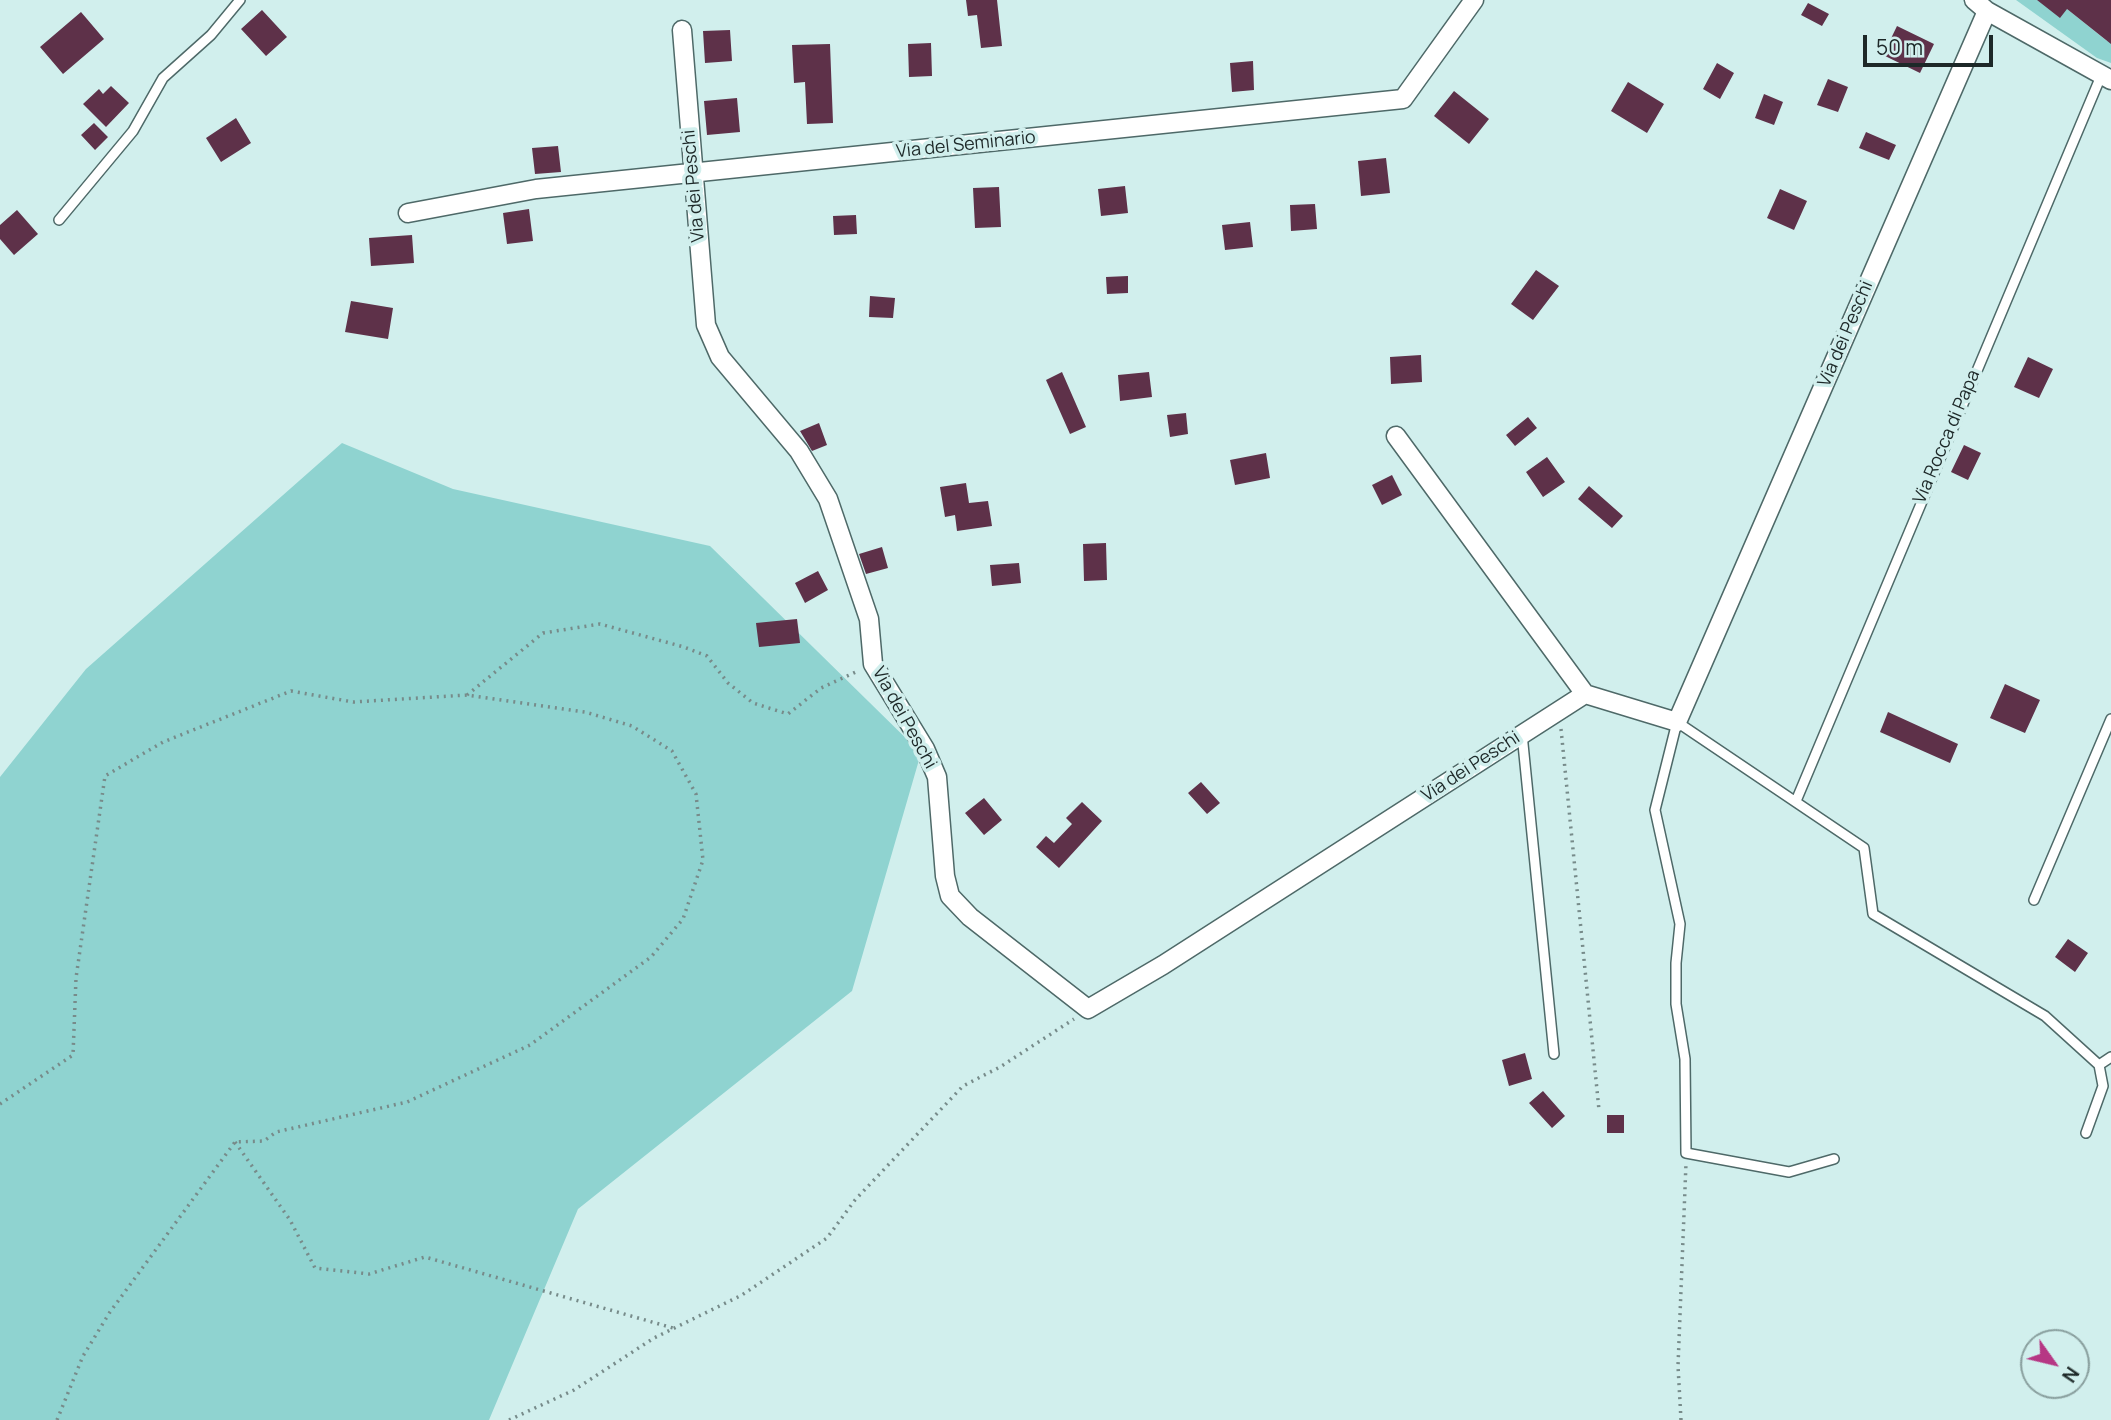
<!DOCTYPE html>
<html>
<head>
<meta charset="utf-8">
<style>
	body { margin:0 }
	#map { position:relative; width:2111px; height:1420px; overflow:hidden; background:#d1efed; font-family:Manrope,sans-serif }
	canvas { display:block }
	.north { position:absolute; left:2020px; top:1329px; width:70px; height:70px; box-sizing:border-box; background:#d1efed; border:2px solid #899f9e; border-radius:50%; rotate:124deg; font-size:19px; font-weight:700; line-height:28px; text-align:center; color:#1d2828 }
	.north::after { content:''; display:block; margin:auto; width:24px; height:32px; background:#b63784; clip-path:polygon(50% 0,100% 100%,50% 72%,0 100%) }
	.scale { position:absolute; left:1863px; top:35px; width:130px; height:32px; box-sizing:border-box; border:4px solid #1d2828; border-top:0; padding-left:9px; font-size:21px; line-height:24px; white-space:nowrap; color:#1d2828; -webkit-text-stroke:5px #d1efed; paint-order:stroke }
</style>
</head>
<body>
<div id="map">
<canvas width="2111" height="1420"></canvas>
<div class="north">N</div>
<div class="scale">50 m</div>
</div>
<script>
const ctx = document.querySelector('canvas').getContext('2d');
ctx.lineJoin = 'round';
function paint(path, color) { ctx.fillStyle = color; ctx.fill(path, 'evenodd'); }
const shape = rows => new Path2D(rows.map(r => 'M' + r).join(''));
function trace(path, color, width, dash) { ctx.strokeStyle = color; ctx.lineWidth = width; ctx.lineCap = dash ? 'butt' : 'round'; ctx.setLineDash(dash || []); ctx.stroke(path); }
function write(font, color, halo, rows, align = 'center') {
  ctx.font = font + ' Manrope,sans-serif'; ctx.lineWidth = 7; ctx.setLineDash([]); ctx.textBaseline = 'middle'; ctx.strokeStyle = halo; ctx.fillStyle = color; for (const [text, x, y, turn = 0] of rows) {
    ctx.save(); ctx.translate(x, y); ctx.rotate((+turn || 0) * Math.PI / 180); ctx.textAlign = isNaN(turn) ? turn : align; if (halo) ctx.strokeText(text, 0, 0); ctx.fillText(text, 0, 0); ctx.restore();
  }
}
const green = shape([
	[2016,0,2037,0,2067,9,2107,41,2111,36,2111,63,2097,58],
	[342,443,453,489,710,546,921,753,852,991,578,1209,489,1420,0,1420,0,777,86,669]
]);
const building = shape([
	[966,0,997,0,1002,46,981,48,977,15,968,16],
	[2037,0,2111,0,2111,44,2067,9,2060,18],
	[1808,3,1829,14,1822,26,1801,15],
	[262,10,287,37,266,56,241,29],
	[81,12,104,39,63,74,40,47],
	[1897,26,1934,44,1920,73,1883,55],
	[730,30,732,61,705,63,703,31],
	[931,43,932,76,909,77,908,44],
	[830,44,833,123,807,124,805,82,794,83,792,45],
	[1253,61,1254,90,1232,92,1230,63],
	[1717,63,1734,73,1720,99,1703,89],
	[1828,79,1848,87,1838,112,1817,105],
	[1628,82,1664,104,1647,133,1611,111],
	[111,86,129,103,106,127,83,104,99,89,103,94],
	[1454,91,1489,119,1469,144,1434,116],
	[1764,94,1783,102,1774,125,1755,118],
	[737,98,740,132,707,135,704,101],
	[236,118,251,143,221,162,206,138],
	[94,123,108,137,95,150,81,135],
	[1866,132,1896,145,1889,160,1859,148],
	[558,146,561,172,535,174,532,148],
	[1386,158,1390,193,1361,196,1358,161],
	[1125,186,1128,213,1101,216,1098,189],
	[999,187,1001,227,975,228,973,188],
	[1780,189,1807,201,1794,230,1767,218],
	[1315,204,1317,229,1291,231,1290,205],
	[529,209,533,241,507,244,503,213],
	[17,210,38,234,14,255,0,239,0,225],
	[856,215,857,234,834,235,833,216],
	[1250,222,1253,247,1225,250,1222,225],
	[412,235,414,263,371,266,369,238],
	[1536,270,1559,286,1533,320,1511,304],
	[1128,276,1128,293,1107,294,1106,277],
	[870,296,895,298,893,318,869,317],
	[351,301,393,308,388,339,345,332],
	[1421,355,1422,382,1391,384,1390,357],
	[2028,357,2053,369,2039,398,2014,387],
	[1062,372,1086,427,1070,434,1046,380],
	[1149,372,1152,397,1120,401,1118,375],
	[1186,413,1188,434,1170,437,1167,415],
	[1528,417,1537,428,1515,446,1506,435],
	[819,423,827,445,812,451,800,431],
	[1964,445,1981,453,1968,480,1951,472],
	[1266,453,1270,478,1235,485,1230,460],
	[1547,457,1565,482,1543,497,1526,472],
	[1392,475,1402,495,1382,505,1372,485],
	[966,483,969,503,988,501,992,526,957,531,955,515,945,517,940,487],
	[1589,486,1623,516,1612,528,1578,499],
	[1106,543,1107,580,1084,581,1083,544],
	[882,547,888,568,866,574,859,554],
	[1019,563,1021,583,992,586,990,565],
	[818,571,828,590,805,603,795,583],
	[797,619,800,643,759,647,756,623],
	[2005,684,2040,700,2025,733,1990,718],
	[1888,712,1958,744,1950,763,1880,732],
	[1201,782,1220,803,1207,814,1188,793],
	[984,798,1002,820,984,835,965,813],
	[1082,802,1102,821,1059,868,1036,847,1046,836,1054,843,1072,824,1066,818],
	[2068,939,2088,953,2075,972,2055,957],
	[1525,1053,1532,1079,1509,1086,1502,1060],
	[1543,1091,1565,1116,1552,1128,1529,1103],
	[1607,1115,1624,1115,1624,1133,1607,1133]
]);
const path = shape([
	[467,695,543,633,600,624,684,647,707,656,728,683,753,703,788,714,821,688,858,671],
	[1561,729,1599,1110],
	[0,1104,73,1055,76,978,105,776,163,742,291,691,353,702,467,695,585,712,632,726,672,751,696,794,703,860,683,919,651,957,530,1045,407,1102,276,1132,264,1141,235,1142],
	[235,1142,290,1220,315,1268,369,1274,425,1257,673,1328],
	[57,1420,83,1356,110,1312,235,1142],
	[509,1420,574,1390,654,1338,742,1295,827,1238,855,1200,963,1086,1000,1067,1074,1019],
	[1681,1420,1678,1366,1686,1163]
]);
const lane = shape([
	[59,220,133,131,163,78,211,35,240,0],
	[1522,734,1554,1054],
	[1796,801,2101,76],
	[2034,900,2111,719],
	[2086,1133,2103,1086,2099,1065],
	[1834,1159,1789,1172,1686,1153,1685,1059,1676,1004,1676,963,1680,924,1655,810,1677,722,1864,848,1873,914,2045,1016,2099,1065,2111,1057]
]);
const street = shape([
	[1974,0,1987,11,2111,80],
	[682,30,706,325,720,357,799,451,828,499,869,619,873,664,925,749,937,777,945,876,950,896,970,917,1088,1009,1163,965,1585,694,1677,722,1987,11],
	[408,213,536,189,1403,99,1474,0],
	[1396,436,1585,694]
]);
const streetNames = [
	["Via del Seminario",966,145,-6],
	["Via dei Peschi",694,186,-95],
	["Via dei Peschi",1846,334,-67],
	["Via Rocca di Papa",1947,437,-67],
	["Via dei Peschi",904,718,61],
	["Via dei Peschi",1471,767,-33]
];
paint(green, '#8fd3d0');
paint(building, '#5e3149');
trace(lane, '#4e6968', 12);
trace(street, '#4e6968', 21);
trace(path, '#778b8a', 3.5, [2, 5]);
trace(lane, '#fff', 9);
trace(street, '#fff', 18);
write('18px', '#1d2828', '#d1efed', streetNames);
</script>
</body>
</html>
